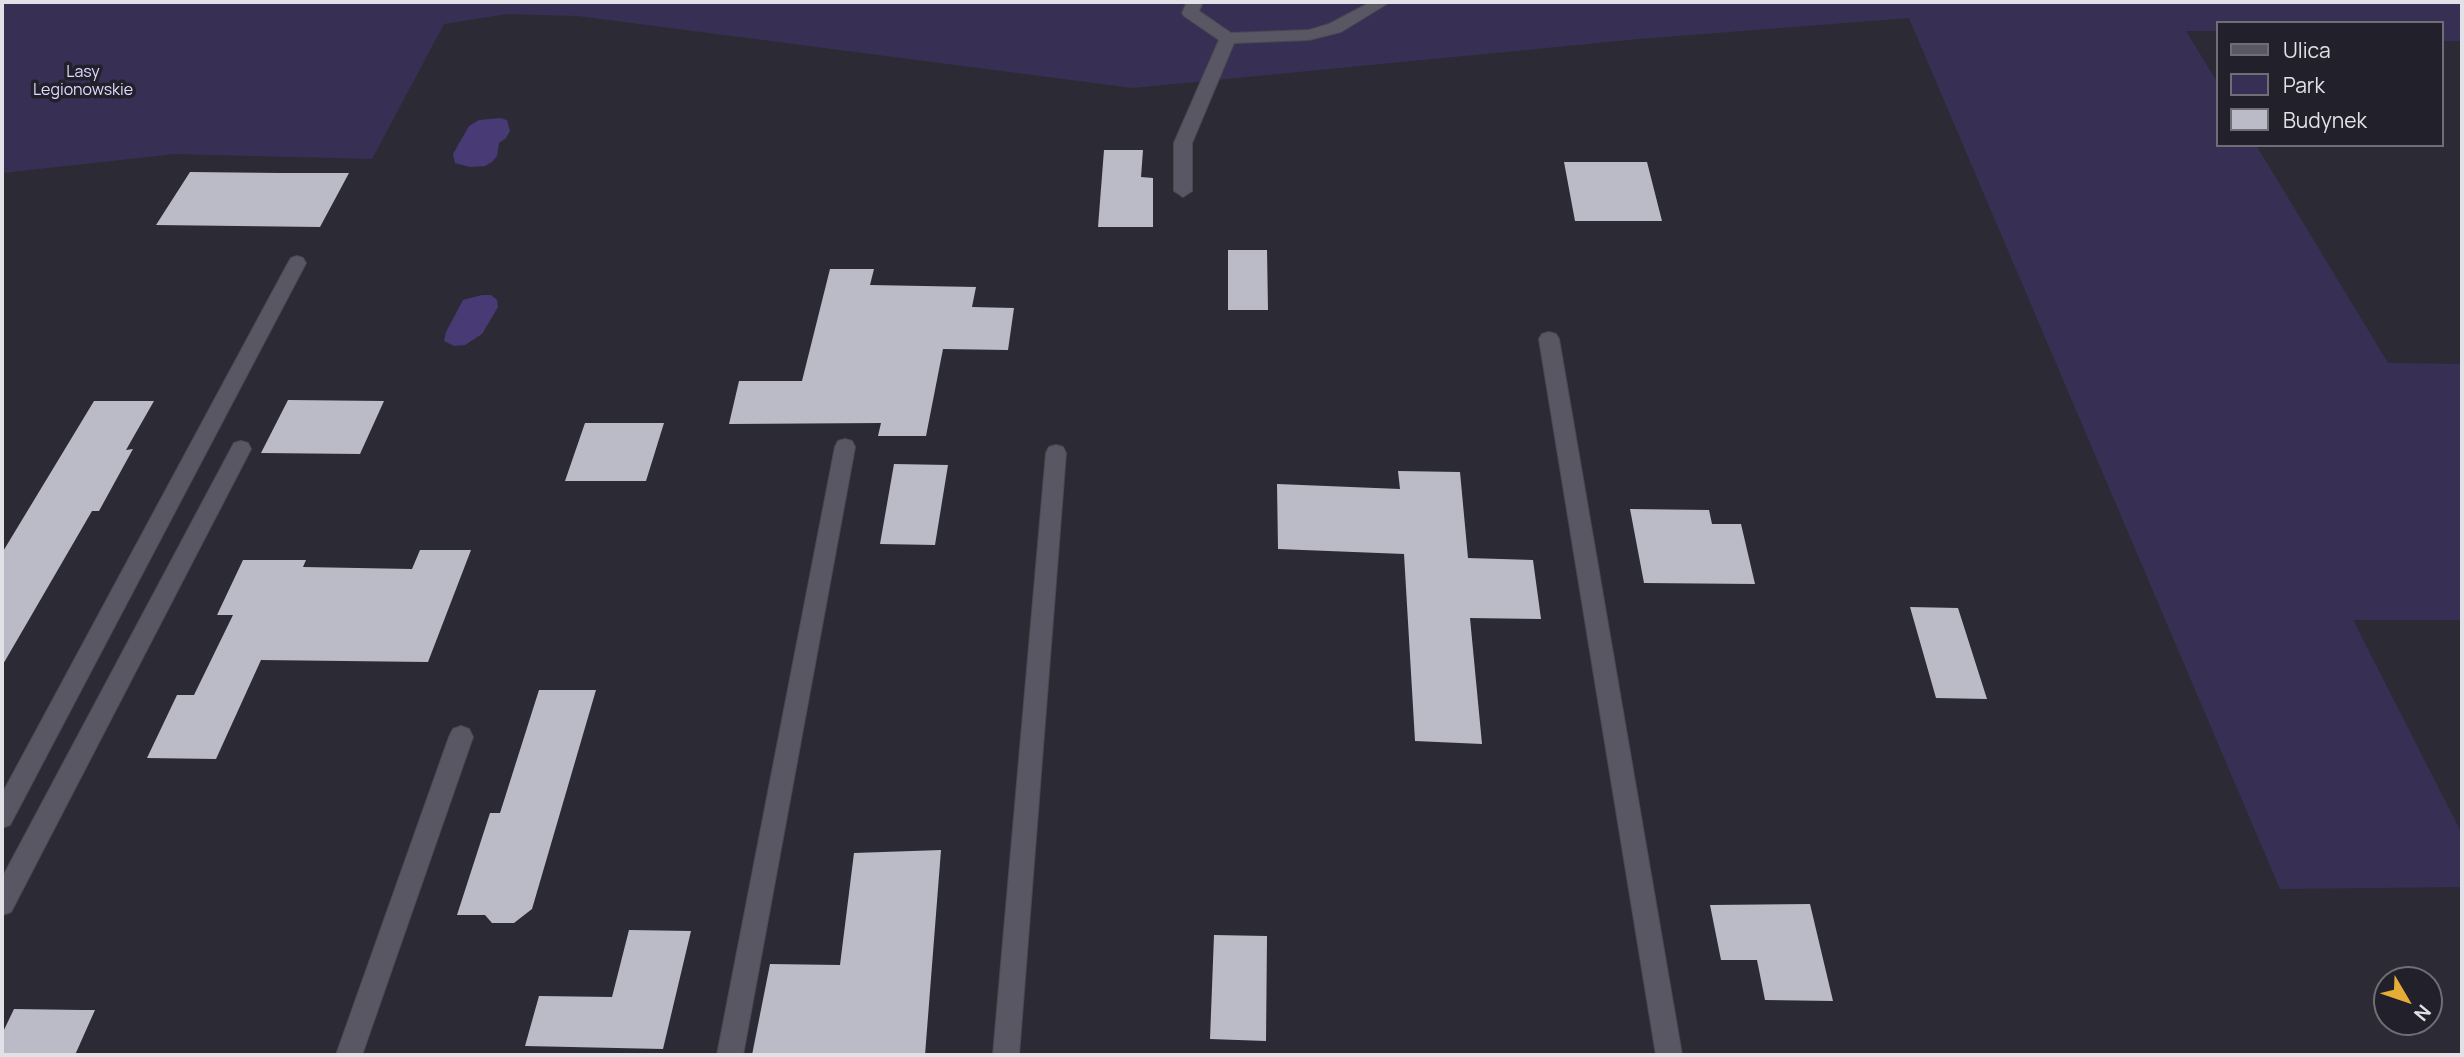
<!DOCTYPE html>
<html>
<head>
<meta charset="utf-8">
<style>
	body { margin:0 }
	#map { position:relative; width:2464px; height:1057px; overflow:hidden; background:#2c2b35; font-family:Manrope,sans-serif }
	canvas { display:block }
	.frame { position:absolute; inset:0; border:4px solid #e2e1e7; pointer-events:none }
	.legend { position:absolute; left:2216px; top:21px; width:228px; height:126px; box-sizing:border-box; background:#22212b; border:2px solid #6f6e76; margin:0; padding:9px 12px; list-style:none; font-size:21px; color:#e2e1e7 }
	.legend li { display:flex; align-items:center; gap:14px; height:35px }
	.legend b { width:35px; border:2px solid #6f6e76 }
	.north { position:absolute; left:2373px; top:966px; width:70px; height:70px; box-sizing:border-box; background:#22212b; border:2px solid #6f6e76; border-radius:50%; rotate:129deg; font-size:19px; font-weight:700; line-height:28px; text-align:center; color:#e2e1e7 }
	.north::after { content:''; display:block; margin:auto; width:24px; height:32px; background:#e5ad35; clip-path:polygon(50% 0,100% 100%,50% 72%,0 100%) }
</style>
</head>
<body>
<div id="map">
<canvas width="2464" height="1057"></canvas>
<div class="frame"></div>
<ul class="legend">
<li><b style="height:9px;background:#595763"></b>Ulica</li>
<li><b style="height:19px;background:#383054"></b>Park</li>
<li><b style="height:19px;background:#bbbac7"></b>Budynek</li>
</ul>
<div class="north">N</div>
</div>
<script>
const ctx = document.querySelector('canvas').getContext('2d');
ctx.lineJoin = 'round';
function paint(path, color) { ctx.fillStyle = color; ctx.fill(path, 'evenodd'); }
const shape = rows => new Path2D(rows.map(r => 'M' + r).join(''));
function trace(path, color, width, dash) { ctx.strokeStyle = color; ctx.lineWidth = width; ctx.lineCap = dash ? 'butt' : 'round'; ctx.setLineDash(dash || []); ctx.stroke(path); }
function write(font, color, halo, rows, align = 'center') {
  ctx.font = font + ' Manrope,sans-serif'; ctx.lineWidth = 7; ctx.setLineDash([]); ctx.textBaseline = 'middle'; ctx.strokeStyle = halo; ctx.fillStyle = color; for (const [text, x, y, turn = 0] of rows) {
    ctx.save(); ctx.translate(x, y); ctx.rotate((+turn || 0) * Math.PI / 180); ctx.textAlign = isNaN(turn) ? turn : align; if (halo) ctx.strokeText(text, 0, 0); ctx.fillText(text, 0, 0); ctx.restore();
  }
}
const green = shape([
	[2,2,2462,2,2462,41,2441,41,2441,23,2217,23,2217,31,2186,31,2217,82,2217,145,2256,145,2388,363,2462,364,2462,620,2353,620,2462,834,2462,887,2280,889,1909,18,1639,39,1133,88,578,16,507,14,444,24,372,159,175,154,2,173]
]);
const water = shape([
	[500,118,507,120,510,131,506,138,499,143,497,156,492,162,485,166,470,167,455,163,453,154,469,126,479,120],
	[482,295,491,295,497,300,498,307,482,334,465,345,454,346,444,341,446,332,463,300]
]);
const building = shape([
	[1104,150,1143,150,1141,177,1153,178,1153,227,1098,227],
	[1564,162,1647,162,1662,221,1575,221],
	[190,172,280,173,349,173,320,227,156,225],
	[1228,250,1267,250,1268,310,1228,310],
	[830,269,874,269,870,285,976,287,972,307,1014,308,1008,350,943,349,926,436,878,436,881,423,729,424,739,381,802,381],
	[288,400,384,401,360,454,261,453],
	[94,401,154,401,126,450,133,449,99,511,92,511,2,666,2,553],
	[585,423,664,423,646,481,565,481],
	[894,464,948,465,935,545,880,544],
	[1398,471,1460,472,1468,558,1533,560,1541,619,1470,618,1482,744,1415,741,1404,554,1278,549,1277,484,1400,489],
	[1630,509,1709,510,1712,524,1741,524,1755,584,1644,583],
	[420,550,471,550,428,662,261,660,216,759,147,758,177,695,194,695,233,615,217,615,243,560,306,560,303,567,412,569],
	[1910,607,1958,608,1987,699,1936,698],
	[539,690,596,690,532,909,514,923,492,923,485,915,457,915,490,813,500,813],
	[941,850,925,1055,752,1055,770,964,840,965,854,853],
	[1810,904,1833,1001,1765,1000,1757,960,1721,960,1710,905],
	[629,930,691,931,663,1049,525,1046,539,996,612,997],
	[1214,935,1267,936,1266,1041,1210,1039],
	[14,1009,81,1010,95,1010,75,1055,2,1055,2,1034]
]);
const minor = shape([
	[1187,2,1203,2,1199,11,1231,33,1309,30,1329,24,1371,2,1390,2,1341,32,1309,40,1234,43,1192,143,1192,191,1183,197,1174,191,1174,143,1219,40,1184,16,1182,13,1187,2],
	[297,256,303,258,306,263,10,825,2,828,2,794,288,263,291,258,297,256],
	[1549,332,1556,334,1559,339,1682,1055,1656,1055,1539,339,1542,334,1549,332],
	[845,439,852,441,855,447,743,1055,717,1055,835,447,838,441,845,439],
	[241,441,248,443,251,449,11,912,2,915,2,878,234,443,241,441],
	[1056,445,1063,447,1066,453,1019,1055,993,1055,1046,453,1049,447,1056,445],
	[461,726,469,729,473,737,362,1055,336,1055,449,737,453,729,461,726]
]);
const farParknames = [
	["Lasy",83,73],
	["Legionowskie",83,91]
];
paint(green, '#383054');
paint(water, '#483a75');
paint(building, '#bbbac7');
trace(minor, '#4a4951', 2);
paint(minor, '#595763');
write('16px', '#dfdaff', '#22212b', farParknames);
</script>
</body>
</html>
